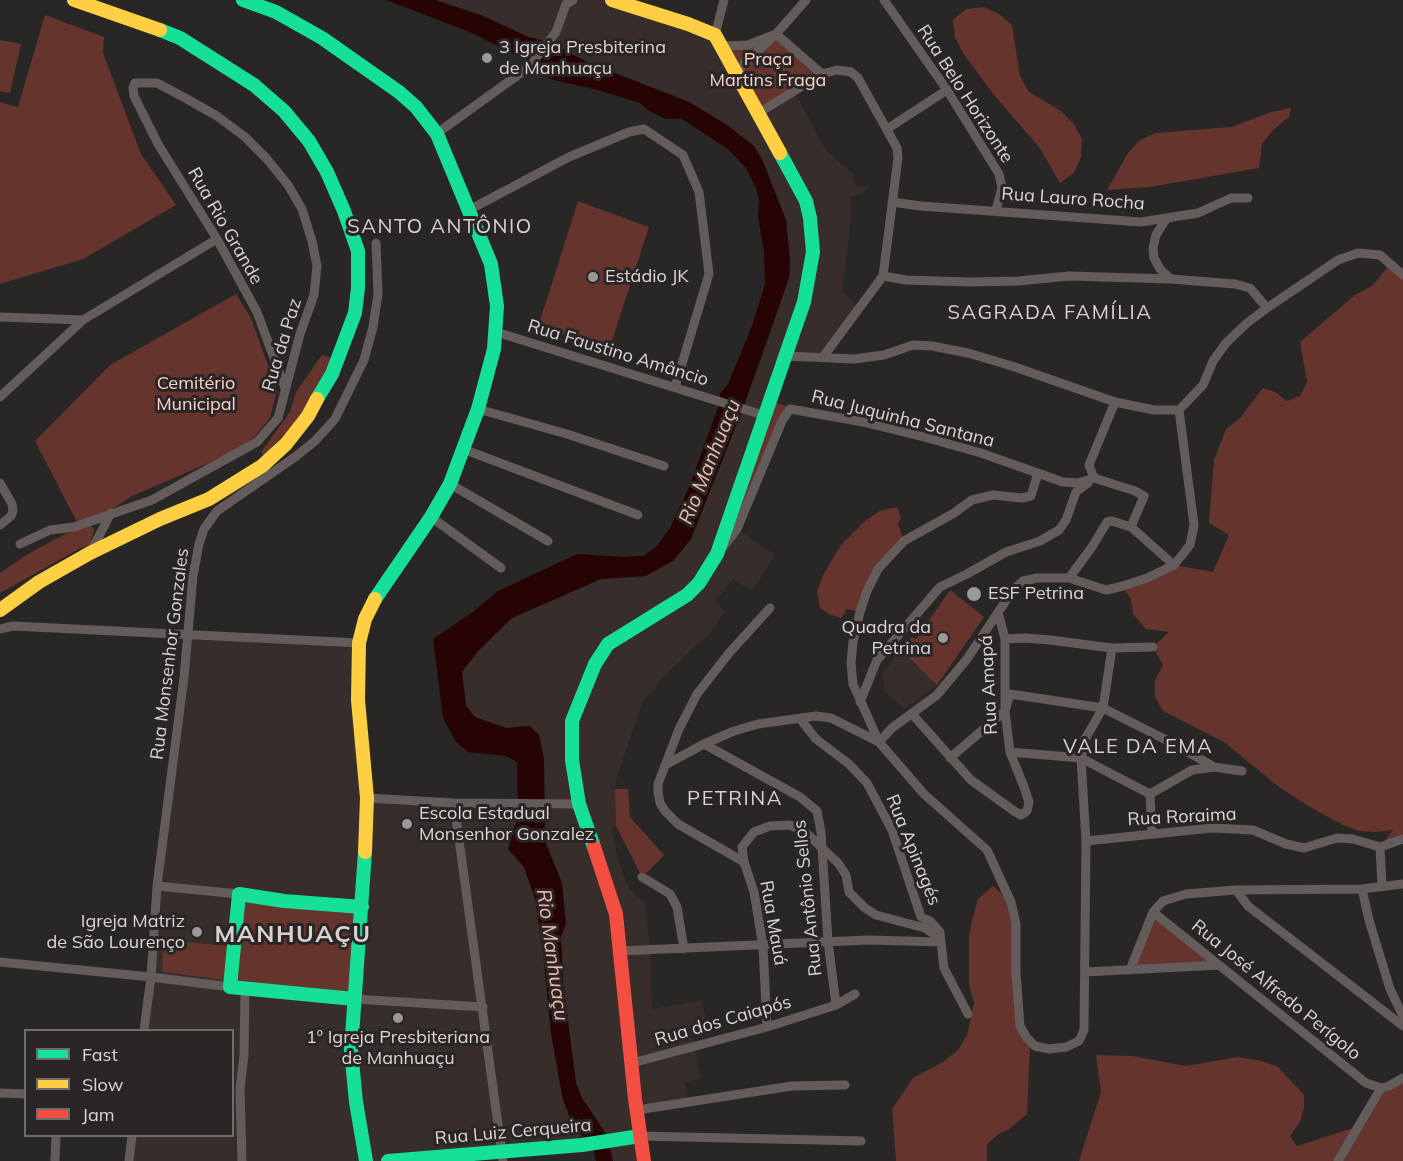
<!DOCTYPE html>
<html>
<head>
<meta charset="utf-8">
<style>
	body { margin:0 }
	#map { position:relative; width:1403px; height:1161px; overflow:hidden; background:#292726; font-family:Mulish,sans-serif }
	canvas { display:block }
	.legend { position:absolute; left:24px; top:1029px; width:210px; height:108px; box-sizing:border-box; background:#2a2625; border:2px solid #706c6b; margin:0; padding:8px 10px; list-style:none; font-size:18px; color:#d9d6d5 }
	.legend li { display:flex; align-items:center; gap:12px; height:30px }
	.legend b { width:30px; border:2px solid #706c6b }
</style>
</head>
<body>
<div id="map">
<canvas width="1403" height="1161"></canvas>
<ul class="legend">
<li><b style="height:8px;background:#16e098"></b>Fast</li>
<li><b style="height:8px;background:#ffcf43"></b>Slow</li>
<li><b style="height:8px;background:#f24e42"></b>Jam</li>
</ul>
</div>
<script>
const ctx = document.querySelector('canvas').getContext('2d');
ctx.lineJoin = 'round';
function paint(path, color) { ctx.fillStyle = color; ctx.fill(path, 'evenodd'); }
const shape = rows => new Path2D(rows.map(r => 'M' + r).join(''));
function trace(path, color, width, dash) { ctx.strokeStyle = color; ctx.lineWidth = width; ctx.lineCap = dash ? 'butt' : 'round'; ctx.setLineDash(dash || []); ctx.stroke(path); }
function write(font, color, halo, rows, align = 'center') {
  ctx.font = font + ' Mulish,sans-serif'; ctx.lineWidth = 6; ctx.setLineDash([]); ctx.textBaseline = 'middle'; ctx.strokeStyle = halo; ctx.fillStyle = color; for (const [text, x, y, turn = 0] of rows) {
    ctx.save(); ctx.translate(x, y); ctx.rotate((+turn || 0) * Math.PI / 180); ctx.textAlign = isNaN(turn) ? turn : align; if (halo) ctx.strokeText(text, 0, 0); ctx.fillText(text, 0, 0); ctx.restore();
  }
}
const built = shape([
	[435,0,612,0,688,24,794,91,826,150,853,174,855,185,868,187,865,193,851,197,851,219,842,291,859,308,823,357,785,356,737,529,775,555,752,591,733,579,715,601,725,611,710,633,672,668,643,701,617,776,615,789,616,826,611,827,619,863,629,889,645,902,650,949,652,1009,702,1000,708,1029,691,1032,701,1079,685,1082,688,1103,637,1110,644,1161,613,1161,606,1134,582,1098,576,1083,563,983,561,936,566,924,562,883,545,842,544,758,529,726,506,728,475,717,466,706,462,671,478,651,512,618,601,579,646,576,743,408,769,338,791,269,786,220,762,159,754,146,727,125,689,102,587,62,549,42,528,37,507,26],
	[188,633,359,643,367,798,518,803,519,813,508,849,524,867,535,899,543,952,551,1033,560,1087,571,1120,579,1131,582,1145,388,1161,129,1161,132,1136,232,1136,232,1030,144,1030],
	[901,650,937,685,904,709,885,692,883,673]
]);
const green = shape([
	[984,7,999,14,1012,25,1020,76,1029,92,1061,111,1073,123,1082,139,1081,157,1074,173,1060,183,1039,147,994,95,963,53,955,37,953,20,966,9],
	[45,15,104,37,103,53,141,154,176,205,83,259,0,284,0,102,18,107],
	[776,34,822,74,757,114,720,46,748,45],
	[0,40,21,44,10,93,0,91],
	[1291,108,1289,117,1274,129,1262,144,1259,168,1150,187,1107,190,1128,153,1139,141,1155,133,1232,127,1271,112],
	[578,201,649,227,610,347,538,327],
	[1391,263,1403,275,1403,839,1380,847,1393,830,1376,832,1359,831,1343,825,1310,807,1279,787,1224,742,1163,711,1155,697,1155,680,1163,665,1153,647,1169,632,1146,629,1133,614,1131,600,1123,586,1174,565,1213,572,1229,535,1209,523,1214,460,1226,429,1240,418,1263,388,1275,392,1287,401,1300,396,1307,382,1300,342,1355,295,1373,285],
	[236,294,251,318,277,390,270,418,251,441,225,456,132,496,112,509,77,522,35,441,110,365],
	[322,355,330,357,331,361,305,412,264,456,261,452,290,412,296,392],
	[770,400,793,409,790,409,737,529,723,534],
	[897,507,901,518,898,524,904,541,878,569,860,612,847,609,841,618,831,615,820,608,817,591,823,575,841,545,866,520,880,511],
	[90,525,94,529,90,545,79,549,0,593,0,573,28,554,63,535],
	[950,590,984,617,937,685,901,650,912,637,916,639],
	[615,789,628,789,630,817,664,855,642,877,616,826],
	[993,886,1011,902,1018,1017,1030,1043,1027,1114,1008,1130,1000,1133,987,1144,987,1161,896,1161,892,1109,913,1078,943,1062,958,1050,967,1035,974,1003,969,984,969,937,972,920,978,899],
	[246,896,362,907,354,999,233,986,241,908],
	[1153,912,1219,965,1130,970],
	[176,941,228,946,226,980,162,972,163,949,175,949],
	[1096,1055,1133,1056,1186,1066,1238,1057,1262,1061,1278,1067,1304,1095,1304,1107,1300,1122,1290,1136,1297,1146,1356,1127,1381,1088,1403,1078,1403,1161,1079,1161,1101,1092]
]);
const water = shape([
	[386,0,435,0,481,15,528,37,549,42,587,62,689,102,727,125,754,146,762,159,786,220,790,260,789,278,743,408,691,539,673,561,646,576,601,579,512,618,478,651,462,672,466,706,475,717,506,728,530,726,539,735,544,758,545,841,562,883,566,924,561,936,563,983,576,1083,582,1098,606,1134,613,1161,596,1161,594,1151,571,1120,563,1100,551,1033,543,952,535,899,524,867,508,849,519,813,517,783,517,762,506,756,468,752,456,742,443,718,433,639,473,612,498,591,577,554,625,557,643,556,656,547,670,528,689,487,720,402,720,394,728,384,752,326,765,284,764,251,758,217,759,199,756,188,746,168,729,150,682,119,666,119,649,111,640,103,598,90,554,80,538,74,522,58,470,32]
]);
const street = shape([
	[884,0,947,90,999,174,1002,188,996,210],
	[715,35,724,0],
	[720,46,748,45,776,34,822,74],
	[735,72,776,34,806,0],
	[757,114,822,74,837,70,851,72,858,78,897,148,898,158,883,276,823,357],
	[887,129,947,90],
	[436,134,529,67,556,32,566,4,573,0],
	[892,202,921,206,1141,222,1198,213,1231,198,1248,198],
	[469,210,569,157,629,132,644,129,683,155,699,192,709,274,675,387],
	[1166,219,1156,235,1153,248,1154,258,1160,269,1171,279],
	[883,276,906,280,970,282,1018,281,1069,276,1171,279,1235,284,1250,288,1267,308],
	[0,317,83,320],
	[496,332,766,416],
	[785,356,854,359,884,355,913,345,932,346,968,353,1012,366,1115,402,1154,410,1179,410,1203,385,1213,361,1226,343,1247,323,1267,308,1338,260,1358,253,1380,255,1403,275],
	[0,397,83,320,217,239],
	[478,409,567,434,664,466],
	[463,449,638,515],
	[1038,473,1031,496,1022,498,993,495,972,500,954,513,904,541,878,569,867,591,860,612,853,642,851,663,853,684,879,742,892,728,937,695,967,659,1013,590,1023,581,1037,578,1069,578,1092,547,1107,522,1112,521,1131,527,1144,496,1135,491,1094,478],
	[1094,478,1089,465,1115,402],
	[0,483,12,504,13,511,11,516,0,525],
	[450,484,548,541],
	[431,517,501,568],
	[1131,527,1174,565],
	[20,544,50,530,74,527,152,500,257,442,278,418,300,334,314,295,317,266,312,241,302,209,288,185,267,159,245,137,217,116,187,99,157,83,135,83,133,88,134,96,158,144,217,239,257,312,285,388],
	[91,551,111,513],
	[720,551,737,529,782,421,790,409,863,422,924,437,981,453,1063,482,1078,483,1094,478],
	[1069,578,1106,590,1123,586,1147,578,1174,565,1190,545,1194,525,1179,410],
	[0,629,13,626,359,643],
	[1005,639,1025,638,1050,640,1112,648,1153,647],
	[860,702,877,660,940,587,967,574,1006,552,1040,541,1059,530,1066,520,1076,492,1088,483],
	[912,714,971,780,1014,811,1021,815,1027,811,1029,802,1024,787,1010,752,1005,711,1005,639,998,612],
	[704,744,800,797,817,811,821,832,828,941,836,1005],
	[1010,752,1081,758,1150,794],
	[950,758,1005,711,1010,694,1103,708,1176,745,1214,767],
	[667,764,704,744,734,731,758,724,816,716,831,718,879,742,924,794,987,850,1011,902,1016,924,1016,973,1020,1026,1027,1038,1035,1046,1049,1049,1066,1047,1079,1041,1084,1030,1086,841,1081,758,1085,739,1103,708,1112,648],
	[367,798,454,803,579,804],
	[454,803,503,1161],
	[1152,834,1150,794,1192,770,1214,767,1242,771],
	[1086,841,1212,828,1253,830,1286,844,1304,848,1337,838,1353,839,1380,847,1382,886],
	[1380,847,1403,839],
	[744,862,742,847,754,832,770,826,790,825,804,831,838,863,846,875,849,892,865,908,876,915,925,928,937,936,941,942,944,968,968,1014],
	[642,877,670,894,677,907,684,949],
	[157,886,239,894],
	[1362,889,1369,920,1390,989,1403,1016],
	[1236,890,1248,906,1403,1026],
	[1153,912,1366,1083,1381,1088,1389,1086,1403,1078],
	[619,951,868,940,941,942,940,932,930,921,921,917,892,830,867,783,849,764,816,739,801,720],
	[0,962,151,977,230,987],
	[1130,970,1153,912,1163,901,1186,894,1236,890,1362,889,1403,884],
	[1085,972,1219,965],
	[354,999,483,1007],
	[767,1027,763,946,754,892,744,862,678,824,665,811,660,803,658,792,658,784,679,729,697,694,730,652,770,608],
	[144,1030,151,977,157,886,184,677,193,576,199,544,204,529,217,511,295,457,315,441,335,419,364,360,373,327,378,294,376,243],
	[632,1063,767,1027,836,1005,855,994],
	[0,1093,26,1094],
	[637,1110,792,1086,845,1085],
	[640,1136,861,1141],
	[55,1161,56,1136],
	[129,1161,132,1136],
	[242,1161,240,1089,244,1055,245,989],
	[1338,1161,1381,1088]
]);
const fast = shape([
	[243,0,276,12,322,38,399,92,416,107,437,134,491,264,497,306,494,349,478,409,450,484,431,517,375,599],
	[160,30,180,38,254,85,284,111,309,141,327,172,344,211,358,251,358,288,355,313,332,374,317,399],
	[594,847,579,804,572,760,572,721,595,664,608,644,687,595,699,583,717,554,804,302,813,252,810,218,806,201,780,153],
	[365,852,351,1050,356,1102,366,1161],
	[354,999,230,987,239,894,284,901,362,907],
	[388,1161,582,1145,640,1136]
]);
const slow = shape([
	[74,0,160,30],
	[612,0,688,24,715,35,780,153],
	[0,610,39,582,90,553,160,519,209,499,262,466,286,444,308,416,317,399],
	[365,852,367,798,358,700,359,643,365,619,375,599]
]);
const jam = shape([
	[594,847,616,914,635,1099,644,1161]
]);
const markers = [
	[487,58,6,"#9b9998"],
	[593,277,6,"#9b9998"],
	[974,594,8,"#9b9998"],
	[943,638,6,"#9b9998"],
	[407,824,6,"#9b9998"],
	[197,932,6,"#9b9998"],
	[398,1018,6,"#9b9998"]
];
const poiNames = [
	["3 Igreja Presbiterina",499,48],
	["de Manhuaçu",499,69],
	["Estádio JK",605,277],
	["ESF Petrina",988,594],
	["Quadra da",931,628,"right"],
	["Petrina",931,649,"right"],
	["Escola Estadual",419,814],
	["Monsenhor Gonzalez",419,835],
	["Igreja Matriz",185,922,"right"],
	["de São Lourenço",185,943,"right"],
	["1º Igreja Presbiteriana",398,1038,"center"],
	["de Manhuaçu",398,1059,"center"]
];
const parkNames = [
	["Praça",768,60],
	["Martins Fraga",768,81],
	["Cemitério",196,384],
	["Municipal",196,405]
];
const streetNames = [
	["Rua Belo Horizonte",965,94,57],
	["Rua Lauro Rocha",1073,199,4],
	["Rua Rio Grande",225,226,60],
	["Rua da Paz",282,345,-73],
	["Rua Faustino Amâncio",618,353,17],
	["Rua Juquinha Santana",903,419,14],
	["Rua Monsenhor Gonzales",170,654,-83],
	["Rua Amapá",989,685,-93],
	["Rua Roraima",1182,817,-3],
	["Rua Apinagés",913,850,68],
	["Rua Antônio Sellos",808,898,-96],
	["Rua Mauá",773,923,80],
	["Rua José Alfredo Perígolo",1276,990,39],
	["Rua dos Caiapós",723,1021,-16],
	["Rua Luiz Cerqueira",513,1132,-5]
];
const neighbourhoodNames = [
	["SANTO ANTÔNIO",440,227],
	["SAGRADA FAMÍLIA",1050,313],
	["VALE DA EMA",1138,747],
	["PETRINA",735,799]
];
const waterNames = [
	["Rio Manhuaçu",710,462,-68],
	["Rio Manhuaçu",552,955,82]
];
const districtNames = [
	["MANHUAÇU",293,935]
];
paint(built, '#372d2b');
paint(green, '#65342c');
paint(water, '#260403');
trace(street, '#645c5a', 9);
trace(fast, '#16e098', 14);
trace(slow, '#ffcf43', 14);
trace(jam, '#f24e42', 14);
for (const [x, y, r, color] of markers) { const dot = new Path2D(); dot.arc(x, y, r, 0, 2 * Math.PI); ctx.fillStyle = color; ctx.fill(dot); trace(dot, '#2a2625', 2); }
write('18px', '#d9d6d5', '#2a2625', poiNames, 'left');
write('18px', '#fbd2ca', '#2a2625', parkNames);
write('18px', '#d9d6d5', '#2a2625', streetNames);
ctx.letterSpacing = '1.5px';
write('20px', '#d8d2d1', '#2a2625', neighbourhoodNames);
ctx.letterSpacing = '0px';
write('italic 20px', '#f4b9ad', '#2a2625', waterNames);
ctx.letterSpacing = '1.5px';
write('bold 24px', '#d8d2d1', '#2a2625', districtNames);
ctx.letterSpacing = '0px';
</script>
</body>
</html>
